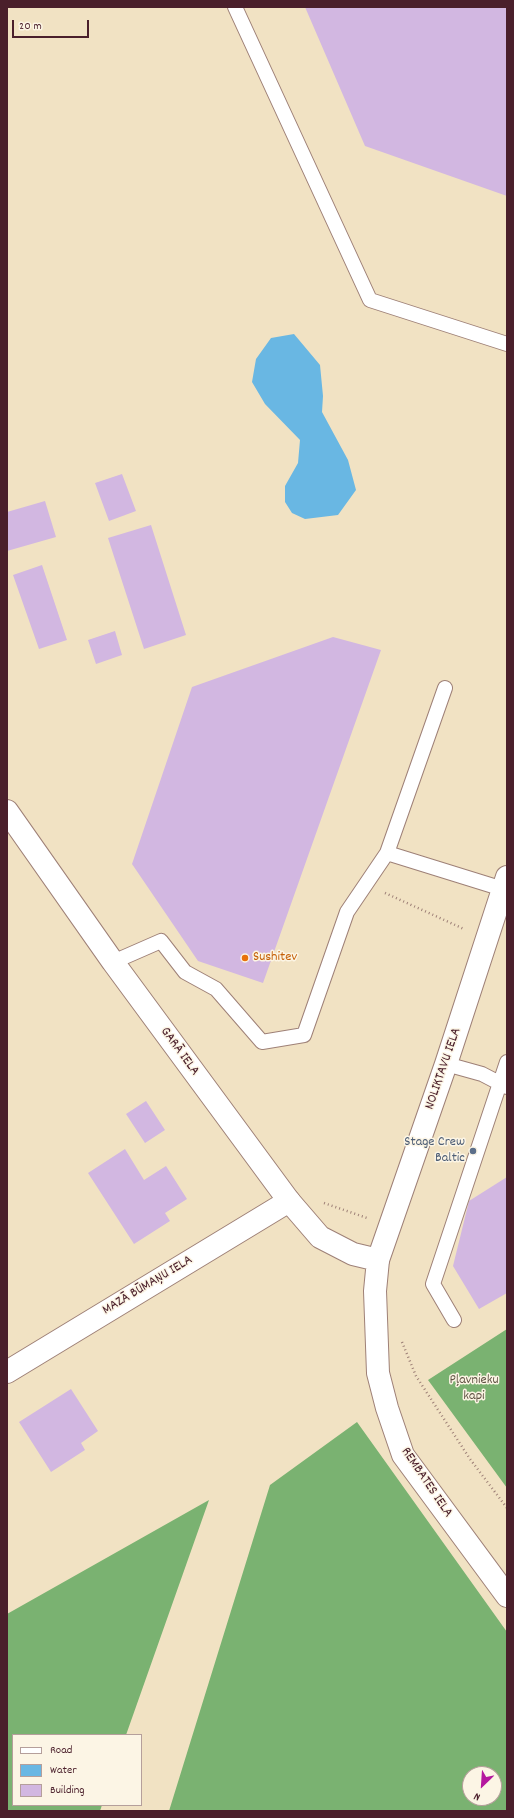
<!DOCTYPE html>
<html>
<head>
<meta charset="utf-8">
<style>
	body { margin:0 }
	#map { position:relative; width:514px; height:1818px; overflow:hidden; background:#f1e2c3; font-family:Dekko,sans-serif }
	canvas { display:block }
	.frame { position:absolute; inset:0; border:8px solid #4a1f2b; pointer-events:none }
	.legend { position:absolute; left:12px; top:1734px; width:130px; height:72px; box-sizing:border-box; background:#fcf5e5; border:1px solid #b59f9b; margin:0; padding:5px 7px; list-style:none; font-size:12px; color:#4a1f2b }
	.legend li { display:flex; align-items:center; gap:8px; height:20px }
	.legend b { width:20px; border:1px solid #b59f9b }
	.north { position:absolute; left:462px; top:1766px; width:40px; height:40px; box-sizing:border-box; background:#fcf5e5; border:1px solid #b59f9b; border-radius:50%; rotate:205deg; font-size:11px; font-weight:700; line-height:16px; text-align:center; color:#4a1f2b }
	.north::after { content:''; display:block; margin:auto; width:14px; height:18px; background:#b5179e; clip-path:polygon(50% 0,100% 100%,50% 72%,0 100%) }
	.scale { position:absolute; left:12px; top:20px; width:77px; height:18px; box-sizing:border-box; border:2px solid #4a1f2b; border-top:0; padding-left:5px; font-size:12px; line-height:14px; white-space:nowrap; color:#4a1f2b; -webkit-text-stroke:3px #fcf5e5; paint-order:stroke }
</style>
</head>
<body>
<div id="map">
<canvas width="514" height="1818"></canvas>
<div class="frame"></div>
<ul class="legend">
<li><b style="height:5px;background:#fff"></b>Road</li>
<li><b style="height:11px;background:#69b7e3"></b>Water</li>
<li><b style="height:11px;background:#d2b7e1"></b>Building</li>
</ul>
<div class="north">N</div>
<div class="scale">20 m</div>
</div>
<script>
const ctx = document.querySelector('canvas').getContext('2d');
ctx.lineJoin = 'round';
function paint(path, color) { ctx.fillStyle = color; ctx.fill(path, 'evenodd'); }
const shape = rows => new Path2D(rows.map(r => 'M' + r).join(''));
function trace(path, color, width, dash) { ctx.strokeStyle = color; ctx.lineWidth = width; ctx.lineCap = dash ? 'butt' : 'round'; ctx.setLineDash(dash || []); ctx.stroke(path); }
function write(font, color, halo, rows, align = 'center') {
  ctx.font = font + ' Dekko,sans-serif'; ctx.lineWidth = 3; ctx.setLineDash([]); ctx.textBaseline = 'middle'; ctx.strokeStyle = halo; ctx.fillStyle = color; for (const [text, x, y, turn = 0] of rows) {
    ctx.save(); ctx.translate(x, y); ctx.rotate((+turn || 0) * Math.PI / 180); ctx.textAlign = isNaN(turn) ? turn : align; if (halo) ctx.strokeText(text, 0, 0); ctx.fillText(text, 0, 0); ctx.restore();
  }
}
const forest = shape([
	[507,1329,507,1488,428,1380],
	[357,1422,507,1632,507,1811,169,1811,270,1485],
	[470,1774,494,1774,494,1798,470,1798],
	[209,1500,126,1735,13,1735,13,1805,102,1805,100,1811,7,1811,7,1614]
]);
const water = shape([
	[294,334,320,365,323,396,322,412,348,460,356,490,338,515,305,519,292,513,285,502,285,486,298,463,300,440,265,404,252,382,256,359,271,338]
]);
const building = shape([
	[305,7,507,7,507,196,365,146],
	[122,474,136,511,109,521,95,483],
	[45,501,56,537,7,551,7,512],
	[151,525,186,635,144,649,108,538],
	[42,565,67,640,39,649,13,575],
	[115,631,122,655,96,664,88,640],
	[333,637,381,650,263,983,198,961,132,864,192,687],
	[146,1101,165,1130,145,1143,126,1114],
	[125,1149,144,1180,166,1166,187,1199,165,1213,170,1221,134,1244,88,1173],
	[507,1177,507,1293,479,1309,453,1266,469,1201],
	[71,1389,98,1431,81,1443,85,1450,51,1472,19,1422]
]);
const path = shape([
	[385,893,464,929],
	[324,1203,367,1218],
	[402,1342,416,1376,470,1459,507,1508]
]);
const service = shape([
	[235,7,370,300,507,344],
	[387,853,445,688],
	[113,962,161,941,185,972,216,989,262,1042,304,1035,347,912,387,853,503,889],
	[446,1064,482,1074,507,1087],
	[454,1320,433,1284,507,1062]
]);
const minor = shape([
	[378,1260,446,1064,507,877],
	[7,1372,289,1201]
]);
const tertiary = shape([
	[7,811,113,962,289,1201,320,1237,353,1254,378,1260,375,1291,378,1373,387,1408,403,1455,507,1596]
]);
const markers = [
	[245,958,4,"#e8710a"],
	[473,1151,4,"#5c6f8a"]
];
const foodNames = [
	["Sushitev",253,958]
];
const streetNames = [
	["GARĀ IELA",179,1052,54],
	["NOLIKTAVU IELA",444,1069,-71],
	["MAZĀ BŪMAŅU IELA",148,1286,-31],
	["REMBATES IELA",426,1483,56]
];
const serviceNames = [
	["Stage Crew",465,1143],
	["Baltic",465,1159]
];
const parkNames = [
	["Pļavnieku",474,1381],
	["kapi",474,1397]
];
paint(forest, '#7ab271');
paint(water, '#69b7e3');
paint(building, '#d2b7e1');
trace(service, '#9e8077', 16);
trace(minor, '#9e8077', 24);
trace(tertiary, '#9e8077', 24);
trace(path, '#9e8077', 2.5, [1, 3]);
trace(service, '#fff', 14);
trace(minor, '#fff', 22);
trace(tertiary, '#fff', 22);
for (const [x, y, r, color] of markers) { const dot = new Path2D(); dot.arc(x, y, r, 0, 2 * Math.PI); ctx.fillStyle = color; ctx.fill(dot); trace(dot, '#fcf5e5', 1.5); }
write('14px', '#c56008', '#fcf5e5', foodNames, 'left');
write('14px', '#4a1f2b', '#fcf5e5', streetNames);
write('14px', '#4e5e75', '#fcf5e5', serviceNames, 'right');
write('14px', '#615445', '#fcf5e5', parkNames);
</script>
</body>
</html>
